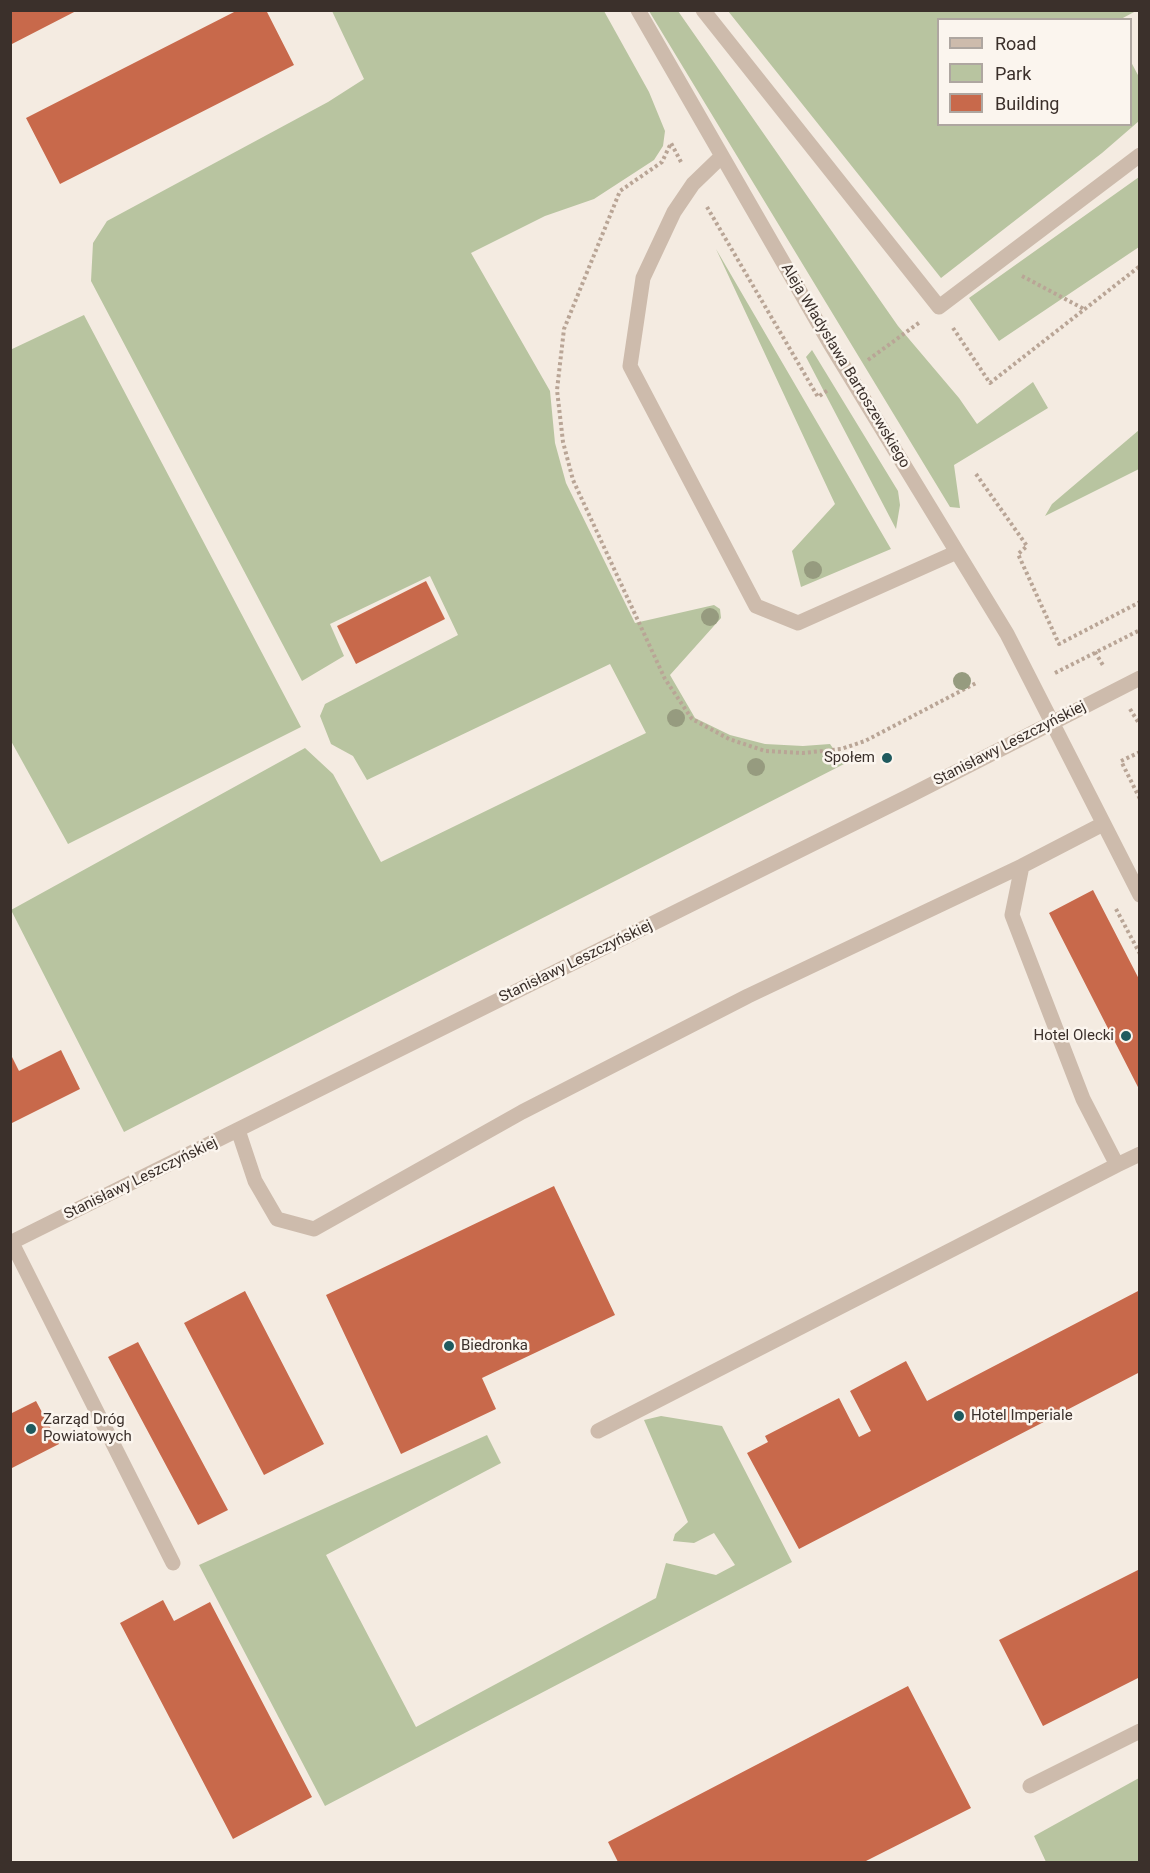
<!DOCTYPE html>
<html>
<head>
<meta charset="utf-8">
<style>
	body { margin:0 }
	#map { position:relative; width:1150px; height:1873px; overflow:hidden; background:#f4ebe1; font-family:Roboto,sans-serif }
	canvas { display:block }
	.frame { position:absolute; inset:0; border:12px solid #3b302b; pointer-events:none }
	.legend { position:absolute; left:937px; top:18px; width:195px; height:108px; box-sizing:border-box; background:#fbf5ee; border:2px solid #aea6a0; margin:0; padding:8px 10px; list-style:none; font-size:18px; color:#3b302b }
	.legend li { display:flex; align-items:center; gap:12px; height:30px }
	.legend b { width:30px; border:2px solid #aea6a0 }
</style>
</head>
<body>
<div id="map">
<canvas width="1150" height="1873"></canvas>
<div class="frame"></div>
<ul class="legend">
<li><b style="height:8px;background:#cdbbac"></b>Road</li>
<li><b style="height:16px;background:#b8c4a0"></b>Park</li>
<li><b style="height:16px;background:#c8694b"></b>Building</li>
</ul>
</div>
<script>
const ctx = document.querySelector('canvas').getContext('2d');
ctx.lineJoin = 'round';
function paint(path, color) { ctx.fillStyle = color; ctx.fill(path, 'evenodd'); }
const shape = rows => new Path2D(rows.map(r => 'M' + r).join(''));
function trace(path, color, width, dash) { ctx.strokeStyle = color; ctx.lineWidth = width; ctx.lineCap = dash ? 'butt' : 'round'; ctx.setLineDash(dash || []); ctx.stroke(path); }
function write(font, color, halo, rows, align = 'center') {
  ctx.font = font + ' Roboto,sans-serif'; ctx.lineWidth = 5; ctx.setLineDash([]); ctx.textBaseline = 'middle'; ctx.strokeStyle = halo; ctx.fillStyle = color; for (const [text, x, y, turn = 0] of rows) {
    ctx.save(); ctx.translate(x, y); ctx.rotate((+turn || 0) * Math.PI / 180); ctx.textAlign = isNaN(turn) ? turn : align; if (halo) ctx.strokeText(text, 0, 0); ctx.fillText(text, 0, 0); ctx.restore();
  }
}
const green = shape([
	[332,11,604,11,649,92,665,131,663,146,654,160,594,199,545,216,471,253,550,391,555,443,566,483,635,623,714,605,720,609,721,618,670,675,695,718,730,735,765,744,803,746,830,744,844,764,124,1132,11,910,305,748,333,774,381,862,646,733,610,664,367,780,353,756,331,744,320,716,325,704,458,635,430,576,330,624,344,656,302,681,91,281,93,243,107,221,328,102,364,79],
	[649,11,678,11,898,326,959,398,977,424,1033,382,1048,408,954,465,960,508,950,507],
	[728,11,1136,11,1121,19,938,20,938,124,1130,124,1131,62,1139,77,1139,121,1102,153,941,278],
	[1139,177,1139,247,999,341,969,298],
	[716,249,891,549,801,587,792,551,835,504],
	[84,315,301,727,68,844,11,741,10,350],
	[812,350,898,491,900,505,896,529,806,357],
	[1139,430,1139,469,1045,516,1052,504],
	[661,1416,722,1426,792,1562,325,1806,199,1565,487,1435,501,1463,326,1555,416,1727,656,1598,666,1563,716,1575,735,1565,714,1533,694,1543,673,1541,675,1534,688,1522,644,1420],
	[1139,1778,1139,1862,1046,1862,1034,1836]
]);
const building = shape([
	[10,10,78,10,10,45],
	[238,10,266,10,294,65,60,184,26,118],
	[426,581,445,619,356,664,337,626],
	[1093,890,1140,981,1140,1091,1049,913],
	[61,1050,80,1089,10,1124,10,1053,19,1071],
	[554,1186,615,1315,482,1378,496,1409,401,1454,326,1295],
	[1140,1290,1140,1372,799,1549,747,1453,768,1442,765,1436,839,1398,859,1437,871,1431,850,1391,906,1361,927,1401],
	[245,1291,324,1444,264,1475,184,1323],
	[138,1342,228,1510,198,1525,108,1357],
	[36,1401,59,1444,10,1469,10,1414],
	[1140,1569,1140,1677,1043,1726,999,1640],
	[163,1600,174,1621,210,1602,312,1797,233,1839,120,1623],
	[908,1686,971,1808,864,1862,618,1862,608,1842]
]);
const path = shape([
	[681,162,671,143,662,162,620,191,564,329,557,390,563,442,573,480,665,679,692,719,729,739,765,751,803,753,841,749,865,741,978,682],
	[707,207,818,397,828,390],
	[1022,276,1084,309],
	[953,328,990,383,1140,266],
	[868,360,920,322],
	[976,474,1027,546,1018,554,1059,644,1140,602],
	[1095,652,1104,667],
	[1055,673,1140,630],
	[1130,709,1140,725],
	[1140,752,1121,761,1140,799],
	[1116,909,1140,954]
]);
const minor = shape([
	[638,10,829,342,1007,634,1140,895],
	[703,10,939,307,1140,155],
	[722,156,693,184,674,212,643,278,630,366,756,606,798,623,957,552],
	[1103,824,1022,866,1012,915,1083,1099,1117,1165,1140,1154],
	[238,1130,255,1181,277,1219,314,1229,522,1112,748,996,1022,866],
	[10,1243,909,796,1140,678],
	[12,1243,173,1563],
	[598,1431,1117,1165],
	[1030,1786,1140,1731]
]);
const trees = [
	[813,570],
	[710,617],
	[962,681],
	[676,718],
	[756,767]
];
const markers = [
	[887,758,6,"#1f5a5e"],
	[1126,1036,6,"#1f5a5e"],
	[449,1346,6,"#1f5a5e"],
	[959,1416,6,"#1f5a5e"],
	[31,1429,6,"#1f5a5e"]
];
const streetNames = [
	["Aleja Władysława Bartoszewskiego",845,366,59],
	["Stanisławy Leszczyńskiej",1010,744,-27],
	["Stanisławy Leszczyńskiej",576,962,-26],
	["Stanisławy Leszczyńskiej",141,1179,-26]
];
const poiNames = [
	["Społem",875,758,"right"],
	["Hotel Olecki",1114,1036,"right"],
	["Biedronka",461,1346],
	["Hotel Imperiale",971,1416],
	["Zarząd Dróg",43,1420],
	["Powiatowych",43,1437]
];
paint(green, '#b8c4a0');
paint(building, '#c8694b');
trace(path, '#b9a596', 4, [3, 3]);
trace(minor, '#cdbbac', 15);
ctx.fillStyle = '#969b7f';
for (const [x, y] of trees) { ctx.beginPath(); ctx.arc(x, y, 9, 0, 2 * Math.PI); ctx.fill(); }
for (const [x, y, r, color] of markers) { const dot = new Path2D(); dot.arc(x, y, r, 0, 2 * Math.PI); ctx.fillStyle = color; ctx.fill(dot); trace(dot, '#fbf5ee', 2); }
write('15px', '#3b302b', '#fbf5ee', streetNames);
write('15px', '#3b302b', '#fbf5ee', poiNames, 'left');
</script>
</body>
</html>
